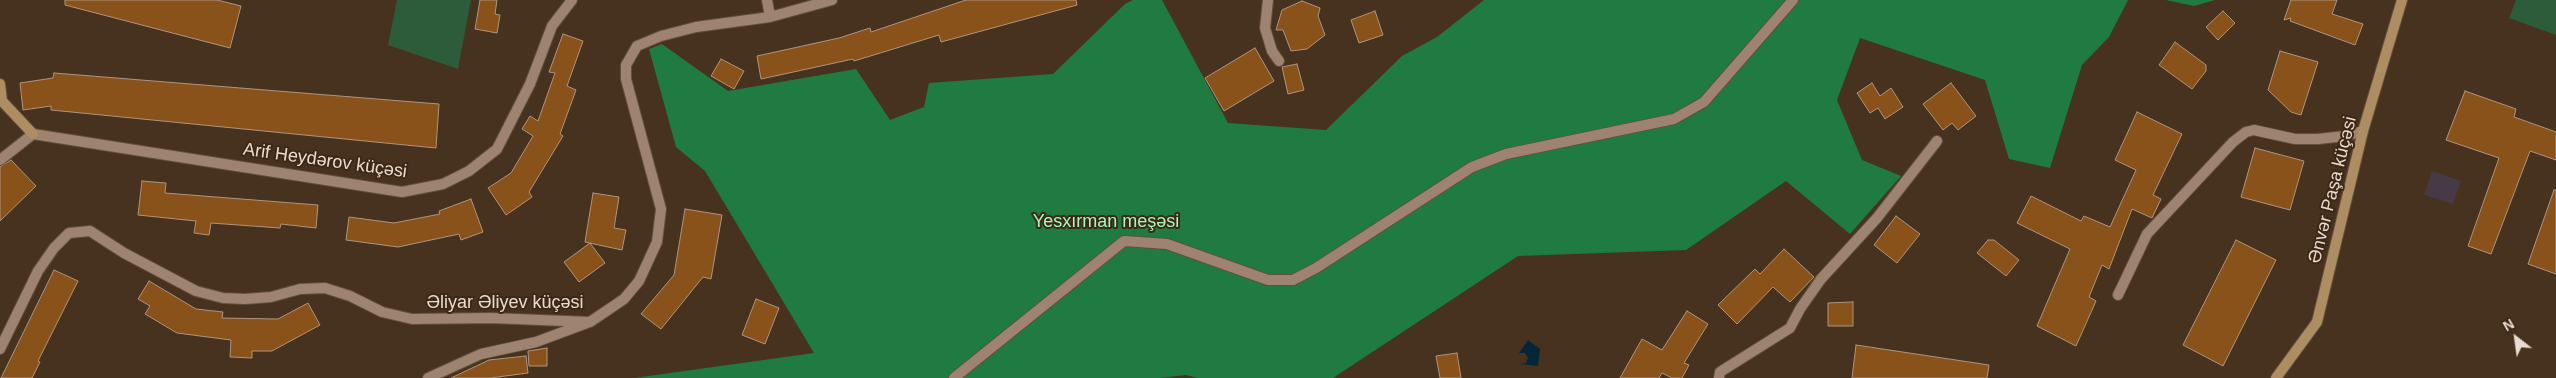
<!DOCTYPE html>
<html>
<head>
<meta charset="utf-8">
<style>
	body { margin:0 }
	#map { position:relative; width:2556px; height:378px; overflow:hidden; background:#47321f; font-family:Arial,sans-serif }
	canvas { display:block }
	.north { position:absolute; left:2491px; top:313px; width:50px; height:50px; -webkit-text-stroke:4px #3d2815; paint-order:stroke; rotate:330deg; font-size:14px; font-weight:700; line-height:20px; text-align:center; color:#e9dbd0 }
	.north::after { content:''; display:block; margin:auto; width:18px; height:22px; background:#e9dbd0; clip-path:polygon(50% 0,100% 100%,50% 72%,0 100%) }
</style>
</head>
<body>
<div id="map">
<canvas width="2556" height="378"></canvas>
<div class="north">N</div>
</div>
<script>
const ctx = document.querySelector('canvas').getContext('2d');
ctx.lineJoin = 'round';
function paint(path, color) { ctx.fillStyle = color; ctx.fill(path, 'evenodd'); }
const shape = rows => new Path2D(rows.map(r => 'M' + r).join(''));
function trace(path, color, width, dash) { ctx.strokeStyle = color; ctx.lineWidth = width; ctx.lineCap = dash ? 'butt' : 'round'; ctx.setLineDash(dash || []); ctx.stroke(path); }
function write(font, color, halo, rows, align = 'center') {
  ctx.font = font + ' Arial,sans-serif'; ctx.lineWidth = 4; ctx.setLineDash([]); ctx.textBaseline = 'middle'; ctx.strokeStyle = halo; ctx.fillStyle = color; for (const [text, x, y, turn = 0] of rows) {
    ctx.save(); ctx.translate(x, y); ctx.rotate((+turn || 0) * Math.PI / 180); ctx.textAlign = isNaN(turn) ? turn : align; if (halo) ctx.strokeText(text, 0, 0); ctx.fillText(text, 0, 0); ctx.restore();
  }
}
const industrial = shape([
	[2432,171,2461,181,2453,204,2424,195]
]);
const green = shape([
	[397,0,471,0,458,69,388,45],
	[2516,0,2556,0,2556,35,2509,18]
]);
const forest = shape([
	[1133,0,1162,0,1228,123,1326,130,1402,56,1437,37,1484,0,2128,0,2109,37,2082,65,2050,168,2009,159,1985,80,1860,38,1837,100,1862,160,1901,176,1850,234,1786,181,1686,250,1518,256,1333,378,1198,378,1186,375,1160,378,634,378,814,353,705,171,676,147,649,49,662,44,728,91,856,69,890,120,924,107,929,83,1053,74,1125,4],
	[2166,0,2215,0,2194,6]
]);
const water = shape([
	[1528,340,1540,349,1538,366,1521,364,1526,363,1528,358,1525,353,1519,353]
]);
const building = shape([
	[65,0,217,0,241,6,230,48,65,5,65,0],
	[480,0,497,0,495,14,500,15,497,33,475,29,480,0],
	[966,0,1076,0,1077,5,941,42,939,35,854,61,853,59,761,79,757,56,839,38,870,28,871,32,966,0],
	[2291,0,2337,0,2332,14,2363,24,2355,45,2290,21,2291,18,2284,20,2291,0],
	[1302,1,1320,8,1318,16,1325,35,1307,49,1291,51,1283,30,1276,30,1282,10,1302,1],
	[1375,11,1383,35,1359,43,1351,20,1375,11],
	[2223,11,2235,23,2218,40,2206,27,2223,11],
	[563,34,583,41,567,86,576,90,560,134,563,136,529,192,532,197,506,215,488,188,511,173,533,136,522,129,530,116,538,121,555,73,549,72,563,34],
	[2175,42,2206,65,2206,71,2192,89,2159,65,2175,42],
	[1255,48,1274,81,1224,111,1205,78,1255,48],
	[2280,51,2318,62,2301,115,2291,112,2268,90,2280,51],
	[721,59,744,71,734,89,711,76,721,59],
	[1297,64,1304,90,1288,94,1282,67,1297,64],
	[54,73,439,104,436,148,51,110,51,106,23,110,20,83,53,78,54,73],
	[1872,83,1880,96,1891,88,1903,107,1885,119,1878,108,1870,113,1857,93,1872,83],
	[1951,83,1976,116,1958,130,1952,123,1943,130,1923,104,1951,83],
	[2465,91,2516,109,2514,117,2556,132,2556,160,2530,151,2491,254,2468,246,2499,158,2446,140,2465,91],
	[2137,112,2182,134,2153,195,2161,199,2152,218,2132,209,2109,269,2102,265,2089,297,2096,301,2076,346,2037,326,2070,249,2017,223,2031,196,2081,221,2084,216,2110,227,2136,170,2115,160,2137,112],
	[2255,148,2304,161,2290,210,2241,197,2255,148],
	[11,160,36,186,0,221,0,167,11,160],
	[142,181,166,183,165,193,318,205,316,228,281,224,280,228,211,223,209,235,194,233,196,221,138,215,142,181],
	[2554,190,2556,190,2556,274,2528,264,2554,190],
	[593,193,619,197,614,228,626,230,622,250,585,242,593,193],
	[471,199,483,232,461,240,459,234,398,247,346,240,349,217,394,223,440,214,439,211,471,199],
	[685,209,722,215,711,279,703,277,661,329,641,314,674,275,685,209],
	[1896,216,1920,234,1897,263,1874,245,1896,216],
	[1988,240,1994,240,2019,260,2006,276,1977,253,1988,240],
	[2236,240,2276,260,2223,366,2183,345,2236,240],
	[590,243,605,263,579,282,564,262,590,243],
	[1784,249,1814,277,1790,302,1773,287,1737,324,1718,305,1755,269,1760,274,1784,249],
	[54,270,78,281,38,361,40,362,32,378,1,378,54,270],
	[149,281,196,309,223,312,222,318,278,319,308,303,320,325,272,351,252,351,252,358,230,357,231,340,177,333,145,314,150,306,138,299,149,281],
	[756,299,779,308,765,344,742,335,756,299],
	[1853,302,1853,326,1828,326,1828,303,1853,302],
	[1687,311,1708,324,1684,363,1689,365,1682,378,1672,378,1662,373,1659,378,1620,378,1642,339,1662,350,1687,311],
	[1856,345,1989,365,1987,378,1852,378,1856,345],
	[547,348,547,366,529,366,528,351,547,348],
	[1457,353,1461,378,1440,378,1436,356,1457,353],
	[526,356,528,373,490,378,451,378,489,360,526,356]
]);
const street = shape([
	[767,0,770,17],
	[1268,0,1265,28,1272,51,1279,61],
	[0,160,33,134,402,192,443,184,469,171,497,149,530,84,552,26,572,0],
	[2118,295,2147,234,2233,142,2246,132,2254,130,2295,139,2318,139,2345,136,2363,131],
	[0,349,38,271,54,248,69,233,90,231,124,253,196,291,223,298,245,299,271,297,300,289,325,288,350,296,382,312,412,319,491,318,590,322,624,299,639,281,657,242,661,209,626,79,626,65,637,46,661,36,696,27,770,17,832,0],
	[428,378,481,354,536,342,587,323],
	[954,378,1124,241,1167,244,1268,280,1293,280,1316,268,1472,167,1506,154,1674,119,1704,102,1793,0],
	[1719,378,1720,372,1790,328,1800,309,1821,279,1877,218,1937,141]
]);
const secondary = shape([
	[0,84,2,101,33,134],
	[2276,378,2317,322,2363,131,2402,0]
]);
const streetNames = [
	["Arif Heydərov küçəsi",325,161,8],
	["Ənvər Paşa küçəsi",2333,190,-76],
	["Əliyar Əliyev küçəsi",505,303]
];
const parkNames = [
	["Yesxırman meşəsi",1106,222]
];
paint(industrial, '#483947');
paint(green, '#2c5c39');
paint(forest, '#1f7b40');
paint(water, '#032737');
paint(building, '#88521a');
trace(building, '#af957f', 1);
trace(street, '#624f3f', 12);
trace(secondary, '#624f3f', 12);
trace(street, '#9e8470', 10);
trace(secondary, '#af8d63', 10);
write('18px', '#e9dbd0', '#3d2815', streetNames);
write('18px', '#a4fab8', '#3d2815', parkNames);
</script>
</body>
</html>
